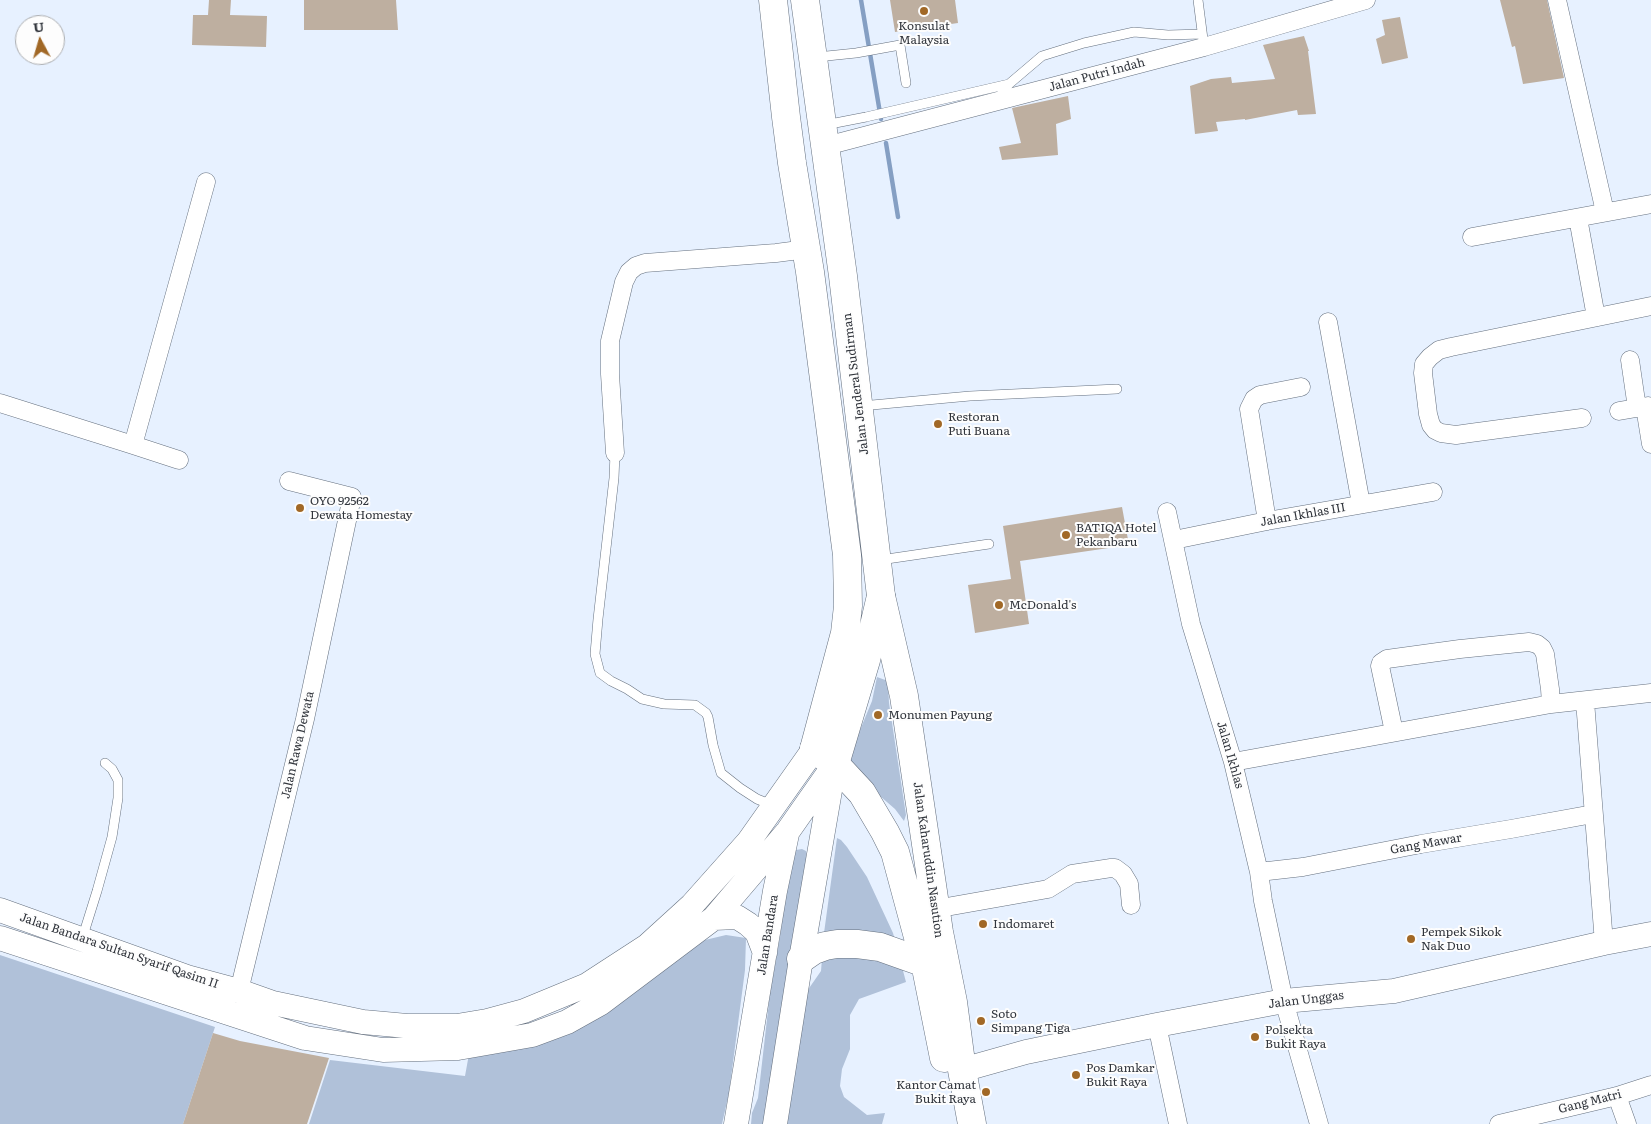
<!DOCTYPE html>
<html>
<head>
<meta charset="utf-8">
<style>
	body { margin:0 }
	#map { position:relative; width:1651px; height:1124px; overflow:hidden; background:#e7f1ff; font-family:Literata,serif }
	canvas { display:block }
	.north { position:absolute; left:15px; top:15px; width:50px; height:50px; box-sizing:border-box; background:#fdfdfd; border:1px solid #abadb0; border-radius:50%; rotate:354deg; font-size:14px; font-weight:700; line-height:20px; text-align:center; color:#31353c }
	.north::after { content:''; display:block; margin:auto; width:18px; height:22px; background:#a16826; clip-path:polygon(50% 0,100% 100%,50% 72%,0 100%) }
</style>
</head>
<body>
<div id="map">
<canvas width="1651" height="1124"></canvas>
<div class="north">U</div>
</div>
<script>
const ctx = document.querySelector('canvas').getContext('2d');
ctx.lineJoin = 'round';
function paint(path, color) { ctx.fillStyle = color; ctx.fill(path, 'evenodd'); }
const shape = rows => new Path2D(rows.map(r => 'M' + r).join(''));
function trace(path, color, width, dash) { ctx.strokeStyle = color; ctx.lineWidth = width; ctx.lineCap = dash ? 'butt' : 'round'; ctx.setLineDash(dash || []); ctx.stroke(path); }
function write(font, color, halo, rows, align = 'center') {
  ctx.font = font + ' Literata,serif'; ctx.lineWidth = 4; ctx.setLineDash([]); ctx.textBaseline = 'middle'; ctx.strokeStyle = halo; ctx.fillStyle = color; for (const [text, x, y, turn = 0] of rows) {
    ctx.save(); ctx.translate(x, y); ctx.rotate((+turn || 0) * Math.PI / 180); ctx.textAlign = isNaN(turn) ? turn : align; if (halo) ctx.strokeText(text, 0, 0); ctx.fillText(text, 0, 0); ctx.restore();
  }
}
const green = shape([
	[877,677,888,681,889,703,906,815,904,821,895,809,873,790,844,769,872,701],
	[837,838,841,840,847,847,867,877,893,933,906,982,859,999,850,1015,850,1049,842,1069,840,1086,844,1097,867,1115,885,1113,882,1124,785,1124,805,994,821,971,824,933],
	[802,849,806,851,807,857,767,1124,751,1124,752,1113,758,1098,770,993,780,937,790,859,792,853,796,850],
	[726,935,746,938,745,970,729,1093,722,1124,309,1124,330,1060,465,1076,469,1054,588,1019,705,940],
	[0,955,215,1027,183,1124,0,1124]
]);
const stream = shape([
	[861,0,881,119],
	[886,143,898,217]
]);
const building = shape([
	[209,0,231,0,230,15,267,16,266,47,192,45,193,15,208,15],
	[304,0,396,0,398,30,304,30],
	[890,0,955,0,958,23,895,32],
	[1500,0,1547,0,1564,78,1523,84,1515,46,1512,47],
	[1400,17,1408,58,1382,64,1376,39,1385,35,1382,20],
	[1304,36,1309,51,1308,51,1316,114,1298,115,1297,110,1245,120,1245,119,1216,122,1218,131,1195,134,1190,86,1211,79,1231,77,1232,83,1275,79,1263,45],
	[1068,96,1071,119,1056,124,1058,155,1002,160,999,147,1021,143,1012,108],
	[1122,507,1129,545,1020,561,1029,624,975,633,968,585,1011,579,1003,526],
	[213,1033,240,1041,329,1058,307,1124,183,1124]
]);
const lane = shape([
	[1198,0,1203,39],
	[817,57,856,53,900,45,906,83],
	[998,99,1009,84,1042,56,1084,43,1134,32,1168,35,1202,34],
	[825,125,866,117,1009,84],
	[861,406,970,396,1117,389],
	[615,453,614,478,598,619,595,654,600,673,611,681,627,689,642,699,664,704,695,705,706,713,708,717,713,745,721,773,740,788,757,799,772,805],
	[880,560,989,544],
	[82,939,97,891,112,837,118,798,118,780,112,769,105,763]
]);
const street = shape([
	[1557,0,1605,212],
	[826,146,1204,47,1366,0],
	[1578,218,1596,317],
	[1472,237,1651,204],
	[1328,322,1361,504],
	[1630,360,1637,408],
	[0,403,133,445,206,182],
	[1645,407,1651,444],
	[1619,411,1648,406],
	[1582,418,1470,433,1456,435,1441,433,1435,430,1431,425,1428,414,1423,373,1424,364,1430,357,1439,350,1451,347,1651,306],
	[133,445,179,460],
	[615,453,610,374,610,341,624,282,629,272,636,266,645,263,776,253,807,249],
	[1167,512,1191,624,1233,762,1259,872,1263,901,1284,1001,1319,1124],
	[1267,521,1249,409,1254,399,1260,395,1301,387],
	[1174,540,1267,521,1433,492],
	[1585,701,1604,943],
	[1394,732,1380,666,1381,663,1387,659,1460,649,1529,642,1537,644,1542,648,1545,654,1550,689,1551,704],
	[1233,762,1551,704,1651,693],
	[1259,872,1303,867,1421,844,1511,829,1593,814],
	[935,909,1048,889,1072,874,1111,868,1115,868,1123,874,1129,884,1131,905],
	[239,991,305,719,352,497,289,481],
	[1157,1025,1178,1124],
	[1617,1096,1627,1124],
	[1499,1124,1617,1096,1651,1085]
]);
const secondary = shape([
	[0,910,187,977,239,991,273,1003,363,1022,407,1026,457,1026,487,1021,524,1011,587,985,647,946,692,905,749,841,814,749],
	[714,918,737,917,748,924,757,932,765,953],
	[0,938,305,1038,383,1050,458,1048,532,1035,567,1022,601,1003,714,918,788,831,835,764],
	[962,1070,1026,1052,1157,1025,1284,1001,1394,991,1604,943,1651,934],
	[736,1124,775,891,787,834],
	[775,1124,801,959,833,773]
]);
const primary = shape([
	[773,0,786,117,792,163,810,272,847,555,848,606,845,633,814,749],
	[805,0,843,276,881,596,866,660,835,764]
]);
const highway = shape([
	[881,596,904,696,939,932,953,1002,962,1070,972,1124],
	[814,749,835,764,862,793,885,832,895,852,925,963,944,1058],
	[801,959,814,950,825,946,837,944,857,944,880,947,925,963]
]);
const markers = [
	[924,11,5,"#a16826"],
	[938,424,5,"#a16826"],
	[300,508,5,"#a16826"],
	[1066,535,5,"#a16826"],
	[999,605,5,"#a16826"],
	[878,715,5,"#a16826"],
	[983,924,5,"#a16826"],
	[1411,939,5,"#a16826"],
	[981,1021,5,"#a16826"],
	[1255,1037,5,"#a16826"],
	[1076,1075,5,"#a16826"],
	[986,1092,5,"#a16826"]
];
const poiNames = [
	["Konsulat",924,26,"center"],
	["Malaysia",924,40,"center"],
	["Restoran",948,417],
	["Puti Buana",948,431],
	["OYO 92562",310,501],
	["Dewata Homestay",310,515],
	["BATIQA Hotel",1076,528],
	["Pekanbaru",1076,542],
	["McDonald's",1009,605],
	["Monumen Payung",888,715],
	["Indomaret",993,924],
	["Pempek Sikok",1421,932],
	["Nak Duo",1421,946],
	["Soto",991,1014],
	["Simpang Tiga",991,1028],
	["Polsekta",1265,1030],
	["Bukit Raya",1265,1044],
	["Pos Damkar",1086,1068],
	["Bukit Raya",1086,1082],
	["Kantor Camat",976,1085,"right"],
	["Bukit Raya",976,1099,"right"]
];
const streetNames = [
	["Jalan Putri Indah",1097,75,-15],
	["Jalan Jenderal Sudirman",856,384,-97],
	["Jalan Ikhlas III",1303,515,-10],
	["Jalan Rawa Dewata",298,745,-77],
	["Jalan Ikhlas",1230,755,74],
	["Gang Mawar",1426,844,-10],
	["Jalan Kaharuddin Nasution",928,860,82],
	["Jalan Bandara",768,935,-81],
	["Jalan Bandara Sultan Syarif Qasim II",119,951,19],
	["Jalan Unggas",1306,1000,-7],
	["Gang Matri",1590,1102,-14]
];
paint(green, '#b0c1d9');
trace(stream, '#859fc3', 4.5);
paint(building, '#beafa0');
trace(lane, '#65707f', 10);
trace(street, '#65707f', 19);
trace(secondary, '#65707f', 25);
trace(primary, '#65707f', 29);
trace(highway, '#65707f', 29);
trace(lane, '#fff', 9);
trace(street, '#fff', 18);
trace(secondary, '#fff', 24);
trace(primary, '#fff', 28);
trace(highway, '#fff', 28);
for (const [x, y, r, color] of markers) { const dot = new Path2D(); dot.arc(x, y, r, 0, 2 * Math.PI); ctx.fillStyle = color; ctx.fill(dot); trace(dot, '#fdfdfd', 2); }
write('12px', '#31353c', '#fdfdfd', poiNames, 'left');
write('12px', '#31353c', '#fdfdfd', streetNames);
</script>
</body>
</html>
